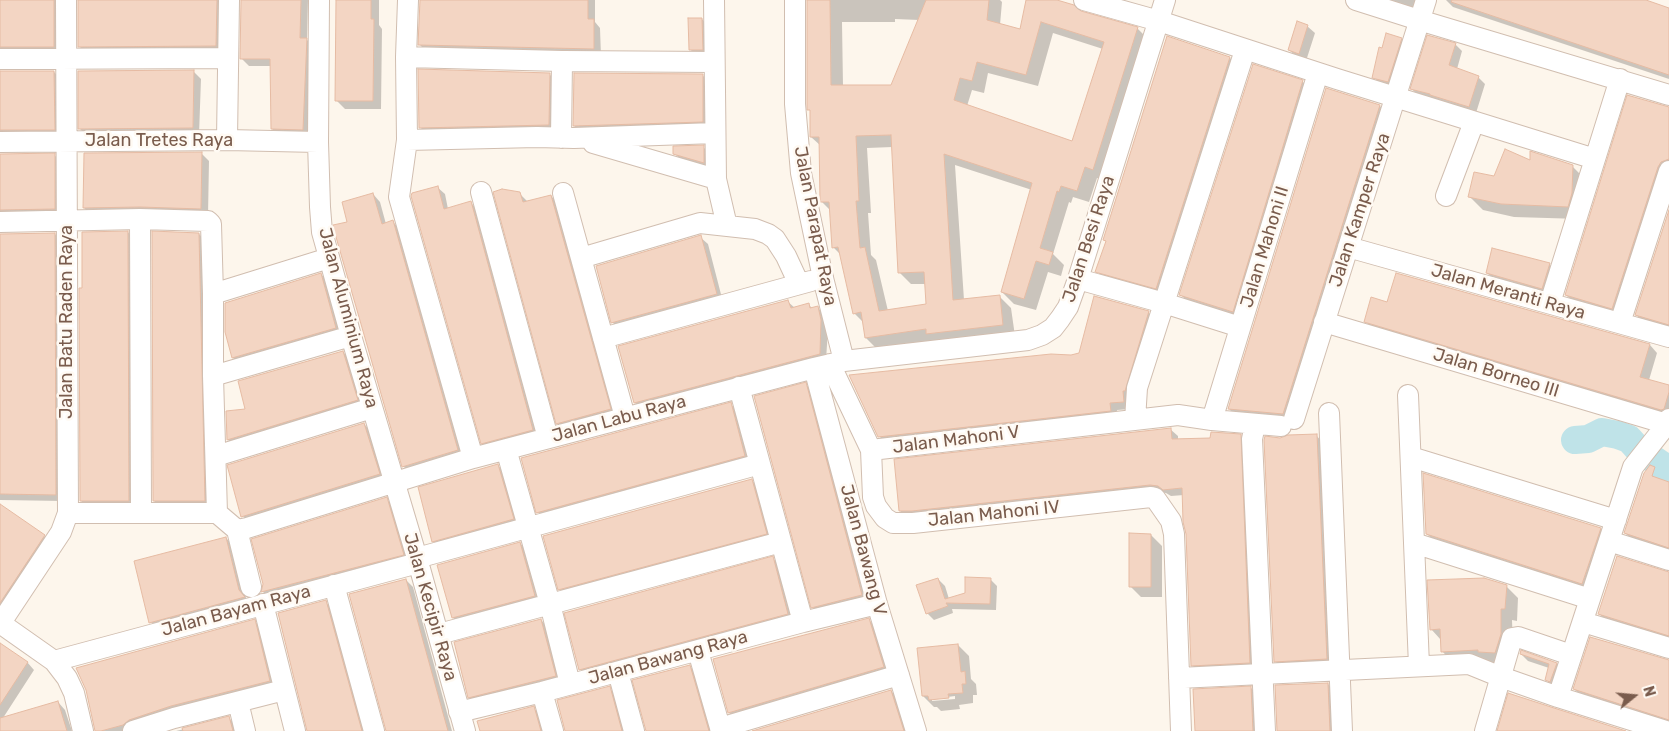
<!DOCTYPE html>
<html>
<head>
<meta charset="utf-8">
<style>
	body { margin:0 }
	#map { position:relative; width:1669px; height:731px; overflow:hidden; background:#fdf6ec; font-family:Rubik,sans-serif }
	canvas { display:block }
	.north { position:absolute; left:1609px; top:671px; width:50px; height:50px; -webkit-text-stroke:4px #fffaf3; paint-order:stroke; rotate:73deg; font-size:14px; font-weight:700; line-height:20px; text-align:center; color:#7a5c4d }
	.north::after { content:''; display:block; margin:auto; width:18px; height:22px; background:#7a5c4d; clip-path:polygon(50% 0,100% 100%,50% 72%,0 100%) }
</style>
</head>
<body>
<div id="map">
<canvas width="1669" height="731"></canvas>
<div class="north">N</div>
</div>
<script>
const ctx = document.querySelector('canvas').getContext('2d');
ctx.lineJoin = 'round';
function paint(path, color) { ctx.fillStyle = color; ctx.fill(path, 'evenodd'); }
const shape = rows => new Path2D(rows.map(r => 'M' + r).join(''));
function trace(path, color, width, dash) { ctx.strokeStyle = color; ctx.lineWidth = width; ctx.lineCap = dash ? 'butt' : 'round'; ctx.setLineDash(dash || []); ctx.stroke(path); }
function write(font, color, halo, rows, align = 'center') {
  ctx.font = font + ' Rubik,sans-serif'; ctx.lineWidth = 5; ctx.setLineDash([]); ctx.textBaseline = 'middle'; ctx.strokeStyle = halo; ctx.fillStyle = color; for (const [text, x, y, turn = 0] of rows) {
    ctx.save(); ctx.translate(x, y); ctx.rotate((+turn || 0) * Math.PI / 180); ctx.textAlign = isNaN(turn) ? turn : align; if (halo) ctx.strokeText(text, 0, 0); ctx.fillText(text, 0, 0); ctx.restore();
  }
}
const shadow = shape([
	[0,0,64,0,61,54,0,57],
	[79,0,227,0,223,53,87,54,79,46],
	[242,0,308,0,307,40,314,46,310,137,280,136,272,129,272,66,249,66,241,58],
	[337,0,379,0,379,25,382,29,381,109,345,109,337,101],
	[421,0,595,0,595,22,600,28,601,56,427,52,420,45],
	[808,0,1000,0,1002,2,1000,25,1021,30,1027,0,1053,0,1080,13,1137,28,1149,40,1105,181,1097,178,1089,202,1073,197,1071,203,1069,202,1053,254,1064,265,1061,276,1048,272,1036,310,1014,304,1002,292,1032,190,955,165,964,300,999,296,1011,308,1015,336,878,350,866,338,864,323,854,313,841,255,833,247,831,211,822,202,821,146,811,137,811,112,809,109],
	[895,19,919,20,892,86,843,86,842,22,895,22],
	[1053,33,1103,49,1073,142,967,106,972,90,984,93,988,73,1038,86],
	[893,147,899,272,911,284,926,284,927,305,888,311,876,260,871,255,868,213,871,213,867,148],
	[1380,0,1426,0,1420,13],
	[1446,0,1642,0,1669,9,1669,79,1453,7],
	[702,19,709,27,709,57,697,57,690,49],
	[1307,26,1315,33,1306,61,1297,57,1289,50],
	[1401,39,1407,46,1394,88,1380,84,1374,77,1383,50],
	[1455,44,1462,51,1457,69,1478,77,1485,84,1476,113,1418,96,1412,89],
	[1230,58,1237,65,1164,295,1104,279,1097,271,1107,242,1104,240],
	[1254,66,1303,82,1310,89,1240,319,1188,302,1181,295],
	[193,71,201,79,199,135,87,136,80,129],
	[0,72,54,72,61,79,61,136,0,140],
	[549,74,557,81,556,132,427,135,420,127],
	[702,75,710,82,710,128,582,133,574,126],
	[1327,89,1380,106,1387,113,1290,421,1236,416,1229,409],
	[1669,108,1669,170,1620,316,1574,303,1566,295],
	[703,147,718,161,718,177,689,168,674,153],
	[201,153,209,161,208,216,91,215,84,208],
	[0,155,54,155,62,162,62,216,0,220],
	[1531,162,1572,166,1585,179,1580,219,1514,217,1483,210,1470,197,1495,178],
	[437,187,445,194,448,209,471,203,478,210,540,437,490,450,482,443],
	[373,194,380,202,386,224,393,222,400,229,465,457,411,474,404,467,364,332,349,222],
	[520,194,527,201,551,196,558,203,617,417,565,430,558,423],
	[1669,214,1669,329,1644,322,1636,315],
	[128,232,135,240,136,508,88,508,81,501,83,289],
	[55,234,62,241,63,501,0,500,0,235],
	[199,234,206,241,212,508,161,508,154,501],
	[700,237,708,244,723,302,620,330,613,323,597,267],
	[1549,264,1560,275,1553,299,1499,284,1487,273],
	[321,274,328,282,343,335,240,365,233,358],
	[1397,274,1650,345,1657,353,1649,380,1669,387,1669,417,1373,329,1365,321,1388,303],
	[787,301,795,308,808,304,813,309,817,307,825,315,828,328,826,361,642,410,635,403],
	[1148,312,1156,320,1130,409,1117,410,1118,418,887,444,879,436,1080,354],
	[343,352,351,360,365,408,236,448,228,440,227,412,246,410],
	[805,384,813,391,869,602,820,614,813,607],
	[730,404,738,411,752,463,545,520,538,512],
	[364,424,371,431,386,482,250,524,243,516],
	[1170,429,1178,436,1178,440,1240,436,1248,443,1257,670,1199,672,1192,665,1187,533,1184,495,1171,496,1166,493,1158,492,908,518,900,511],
	[1316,435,1323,443,1334,666,1282,668,1275,661,1281,439],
	[1669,460,1669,552,1633,541,1625,533,1650,466,1666,471],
	[497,465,505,472,520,526,440,548,433,541],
	[751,480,759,487,773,541,567,596,559,589],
	[386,499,393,506,410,562,270,599,263,592,264,584],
	[0,506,44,536,51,543,0,612],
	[1600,529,1607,536,1590,591,1434,541,1427,534],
	[1151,535,1162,546,1162,597,1141,597,1130,586],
	[226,538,233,545,246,598,251,605,158,630,151,622],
	[520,543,527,551,542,603,461,625,453,618],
	[772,558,780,565,795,621,587,677,580,669],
	[1669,573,1669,640,1607,621,1599,614],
	[938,579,945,586,949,599,966,594,990,579,997,586,996,610,952,609,953,613,934,620,927,613],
	[406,580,413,587,452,731,387,731],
	[1506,586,1518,598,1517,621,1512,620,1513,647,1507,665,1454,664,1442,651,1441,640,1431,629],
	[325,602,333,609,366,731,308,731],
	[541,620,548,627,562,683,477,704,469,697],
	[869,620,876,627,890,674,737,720,729,713],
	[254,621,262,628,277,689,131,731,95,731],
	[0,645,27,662,34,670,3,718,58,702,65,710,72,731,2,731,0,725],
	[958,645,969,656,971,679,976,684,977,695,973,695,973,703,959,705,960,709,941,711,937,707,934,707,923,696],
	[955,696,955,699,932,701,932,699],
	[1521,654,1556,664,1563,671,1553,687,1546,679,1549,668,1528,661],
	[1669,661,1669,724,1582,697,1574,689],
	[689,666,697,673,713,731,647,731],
	[1328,684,1335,691,1337,731,1278,731],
	[609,688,616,695,626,731,566,731],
	[1251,688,1258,695,1260,731,1196,731],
	[891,691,898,698,908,731,756,731],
	[533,708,541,715,545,731,481,731],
	[229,718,236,725,238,731,176,731]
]);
const river = shape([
	[1575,440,1588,439,1602,432,1618,435,1629,439,1638,449,1669,470]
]);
const building = shape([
	[0,0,54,0,54,47,0,47,0,0],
	[78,0,217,0,216,46,78,47,78,0],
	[241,0,301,0,300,38,307,38,303,130,271,129,270,59,240,59,241,0],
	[336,0,371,0,371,19,374,19,373,101,335,101,336,0],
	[420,0,588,0,588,19,594,19,594,49,418,45,420,0],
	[807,0,830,0,831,85,891,85,926,0,989,0,987,20,1020,29,1026,0,1057,0,1074,5,1081,11,1138,27,1093,170,1085,167,1077,191,1061,186,1059,192,1057,191,1040,248,1053,252,1049,265,1036,261,1024,299,1001,292,1032,183,944,154,953,300,1000,295,1003,325,926,334,926,329,865,338,861,312,853,314,838,247,832,248,829,202,820,202,819,137,810,137,810,110,807,110,807,0],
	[1041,22,1104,42,1072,141,954,100,960,78,972,81,977,62,1026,75,1041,22],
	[891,135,898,273,924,272,926,304,879,311,865,247,860,248,856,201,859,201,856,136,891,135],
	[1452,0,1646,0,1669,8,1669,75,1451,2,1452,0],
	[688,18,702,18,703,50,689,50,688,18],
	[1297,21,1308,25,1299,54,1288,50,1297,21],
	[1386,33,1402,38,1388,82,1372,78,1379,47,1382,48,1386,33],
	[1427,35,1456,43,1449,65,1479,76,1469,107,1430,95,1430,94,1410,89,1427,35],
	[1167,36,1230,57,1156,289,1095,272,1106,241,1103,240,1167,36],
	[1253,64,1303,80,1233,312,1179,295,1253,64],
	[418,69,550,73,549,125,419,128,418,69],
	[194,70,193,128,78,129,78,71,194,70],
	[0,71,54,71,55,130,0,130,0,71],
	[574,73,703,74,703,122,573,126,574,73],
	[1326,88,1380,105,1283,414,1228,409,1326,88],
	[1627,95,1669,107,1669,159,1661,162,1658,167,1612,309,1565,295,1627,95],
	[704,145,704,163,673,154,673,146,704,145],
	[1505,149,1530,160,1530,151,1573,165,1572,193,1568,207,1501,204,1468,197,1474,172,1494,176,1505,149],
	[202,152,201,209,140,207,83,208,84,153,202,152],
	[55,153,55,209,0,210,0,154,55,153],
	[438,186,444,209,471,201,533,430,481,444,411,196,412,193,438,186],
	[502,189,520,192,523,202,551,195,611,409,556,424,493,192,502,189],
	[373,193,382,224,393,220,458,450,402,467,334,230,333,225,347,222,342,202,373,193],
	[1669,210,1669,325,1635,315,1669,210],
	[128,231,129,501,80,501,79,288,82,288,82,232,128,231],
	[152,231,199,233,205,501,153,501,152,231],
	[55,233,56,495,0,494,0,234,55,233],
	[701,235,717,294,611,323,596,266,701,235],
	[1492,248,1550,263,1542,289,1486,273,1492,248],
	[321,273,336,328,232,358,225,332,225,303,321,273],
	[1396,273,1650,344,1640,377,1669,385,1669,392,1664,409,1661,410,1364,322,1371,297,1387,302,1396,273],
	[1094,296,1149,311,1125,391,1123,391,1124,402,1110,403,1111,411,878,437,849,375,1051,354,1071,355,1079,353,1094,296],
	[788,300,791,308,809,303,810,308,818,306,821,320,820,354,634,403,618,346,788,300],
	[343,351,358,400,227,440,226,411,245,409,238,381,343,351],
	[806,382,862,595,811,608,754,396,806,382],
	[731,402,745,456,536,513,521,458,731,402],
	[364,423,380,474,241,517,227,465,364,423],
	[1171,428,1172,439,1210,438,1211,432,1241,434,1250,663,1191,666,1186,534,1183,522,1182,488,1163,490,1158,486,1150,485,912,511,899,511,894,459,1171,428],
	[1317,434,1327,659,1274,662,1264,440,1265,436,1280,438,1288,435,1317,434],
	[498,464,514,519,432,542,418,487,498,464],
	[1650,465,1655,467,1652,476,1669,482,1669,548,1624,533,1644,473,1650,465],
	[1423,473,1601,528,1582,584,1426,534,1423,473],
	[752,479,767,534,558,590,543,536,752,479],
	[387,497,404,555,261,592,263,584,251,539,387,497],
	[0,504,45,535,0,603,0,504],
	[1129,533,1151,534,1151,587,1129,587,1129,533],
	[226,537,239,590,245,597,149,623,134,561,226,537],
	[520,542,535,596,452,618,437,565,520,542],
	[773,556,788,614,579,670,564,613,773,556],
	[1617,556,1669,572,1669,636,1598,614,1617,556],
	[965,577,991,578,990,604,946,603,948,606,926,614,916,585,938,578,945,599,965,593,965,577],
	[1484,578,1507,585,1505,609,1501,609,1501,634,1495,653,1478,652,1478,650,1441,652,1440,629,1430,630,1427,580,1484,578],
	[406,579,443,713,448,731,386,731,349,594,406,579],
	[326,600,362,731,307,731,278,613,326,600],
	[869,618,884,667,728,713,713,659,869,618],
	[255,619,270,681,171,706,129,720,123,725,101,731,95,731,86,690,76,668,255,619],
	[541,619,556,676,468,698,454,642,541,619],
	[1590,637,1669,660,1669,720,1573,689,1590,637],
	[0,643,28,662,0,705,0,643],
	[958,644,961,672,965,671,966,684,962,684,963,693,948,694,949,698,929,700,928,696,922,696,917,648,958,644],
	[1521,650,1557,663,1550,682,1545,680,1549,664,1520,654,1521,650],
	[690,665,709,731,646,731,632,680,690,665],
	[1328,683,1330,731,1277,731,1275,685,1328,683],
	[610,686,622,731,565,731,557,700,610,686],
	[1251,686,1253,731,1195,731,1193,689,1251,686],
	[891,690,904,731,752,731,891,690],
	[1508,693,1554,708,1626,731,1497,731,1508,693],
	[58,701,67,731,0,731,0,718,58,701],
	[534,706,541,731,480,731,477,721,534,706],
	[229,716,233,731,183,731,182,728,229,716]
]);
const minor = shape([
	[319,0,318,142,320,207,322,232,351,336,417,558,465,731],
	[408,0,406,57,407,140,399,197,473,458],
	[714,0,716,179,727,226],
	[795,0,795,104,801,173,823,278,844,361],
	[1084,0,1159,21,1337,79,1595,159],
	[1356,0,1419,20,1669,95],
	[406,57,562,61,714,62],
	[0,59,228,58],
	[561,138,562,61],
	[227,140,229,0],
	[407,140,537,137,574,138,715,133],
	[0,142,227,140,318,142],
	[593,143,716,179],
	[481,192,548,438],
	[563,193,625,417],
	[1446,196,1474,122],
	[140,219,141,513],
	[0,222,140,219,208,221,211,224,213,294,213,376,217,513],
	[1348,247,1669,337],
	[581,258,700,223,755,229,768,234,775,239,786,256,799,284],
	[1078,279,1164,303,1240,327],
	[213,294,329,258],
	[1550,303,1620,79],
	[1324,322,1667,424],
	[1620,323,1669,171],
	[603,338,811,281],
	[830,364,871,450,873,497,876,506,885,518,893,523,913,523,1151,497,1155,498,1171,521,1174,534,1181,731],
	[814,368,877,604,916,731],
	[213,376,351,336],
	[739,387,803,622],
	[1408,395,1419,666],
	[1329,413,1342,731],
	[1294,419,1426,0],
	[1135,420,1137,388,1245,50],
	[1212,420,1318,73],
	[1255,425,1252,439,1265,731],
	[506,449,550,604,570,684],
	[871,450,1178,415,1212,420,1281,426],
	[216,456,372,408],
	[1411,457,1616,520],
	[68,513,217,513],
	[217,513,237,530,247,528,473,458,814,368,844,361,1028,340,1042,335,1053,328,1060,319,1068,307,1078,279,1165,0],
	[237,530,251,587],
	[1609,541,1669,560],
	[1414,543,1590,599],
	[417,558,760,464],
	[334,585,374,731],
	[263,604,295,731],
	[1583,622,1669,648],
	[0,623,54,661,67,678,74,693,83,731],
	[0,624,61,532,68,513,66,0],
	[439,634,781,542],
	[698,651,721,731],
	[54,661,418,563],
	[618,672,634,731],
	[1179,678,1469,664,1501,677,1558,697,1666,731],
	[542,692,553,731],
	[1558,697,1633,467,1667,424,1669,419],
	[238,702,245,731],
	[459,712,542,692,803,622,877,604],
	[720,728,899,675],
	[133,731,174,718,284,690],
	[1485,731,1512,638,1518,637,1571,655]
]);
const streetNames = [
	["Jalan Tretes Raya",159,141],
	["Jalan Kamper Raya",1360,210,-72],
	["Jalan Parapat Raya",815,226,79],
	["Jalan Besi Raya",1089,239,-72],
	["Jalan Mahoni II",1265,247,-73],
	["Jalan Meranti Raya",1508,292,16],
	["Jalan Aluminium Raya",348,318,75],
	["Jalan Batu Raden Raya",67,322,-90],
	["Jalan Borneo III",1496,373,17],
	["Jalan Labu Raya",619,419,-15],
	["Jalan Mahoni V",956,440,-7],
	["Jalan Mahoni IV",994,514,-6],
	["Jalan Bawang V",863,550,75],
	["Jalan Kecipir Raya",430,607,74],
	["Jalan Bayam Raya",236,611,-15],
	["Jalan Bawang Raya",668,658,-15]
];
paint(shadow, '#0003');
trace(river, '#bfe3e8', 28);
paint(building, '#f3d5c3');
trace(building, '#e6bba3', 1);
trace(minor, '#d1beb0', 22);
trace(minor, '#fff', 20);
write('18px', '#7a5c4d', '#fffaf3', streetNames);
</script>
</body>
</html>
